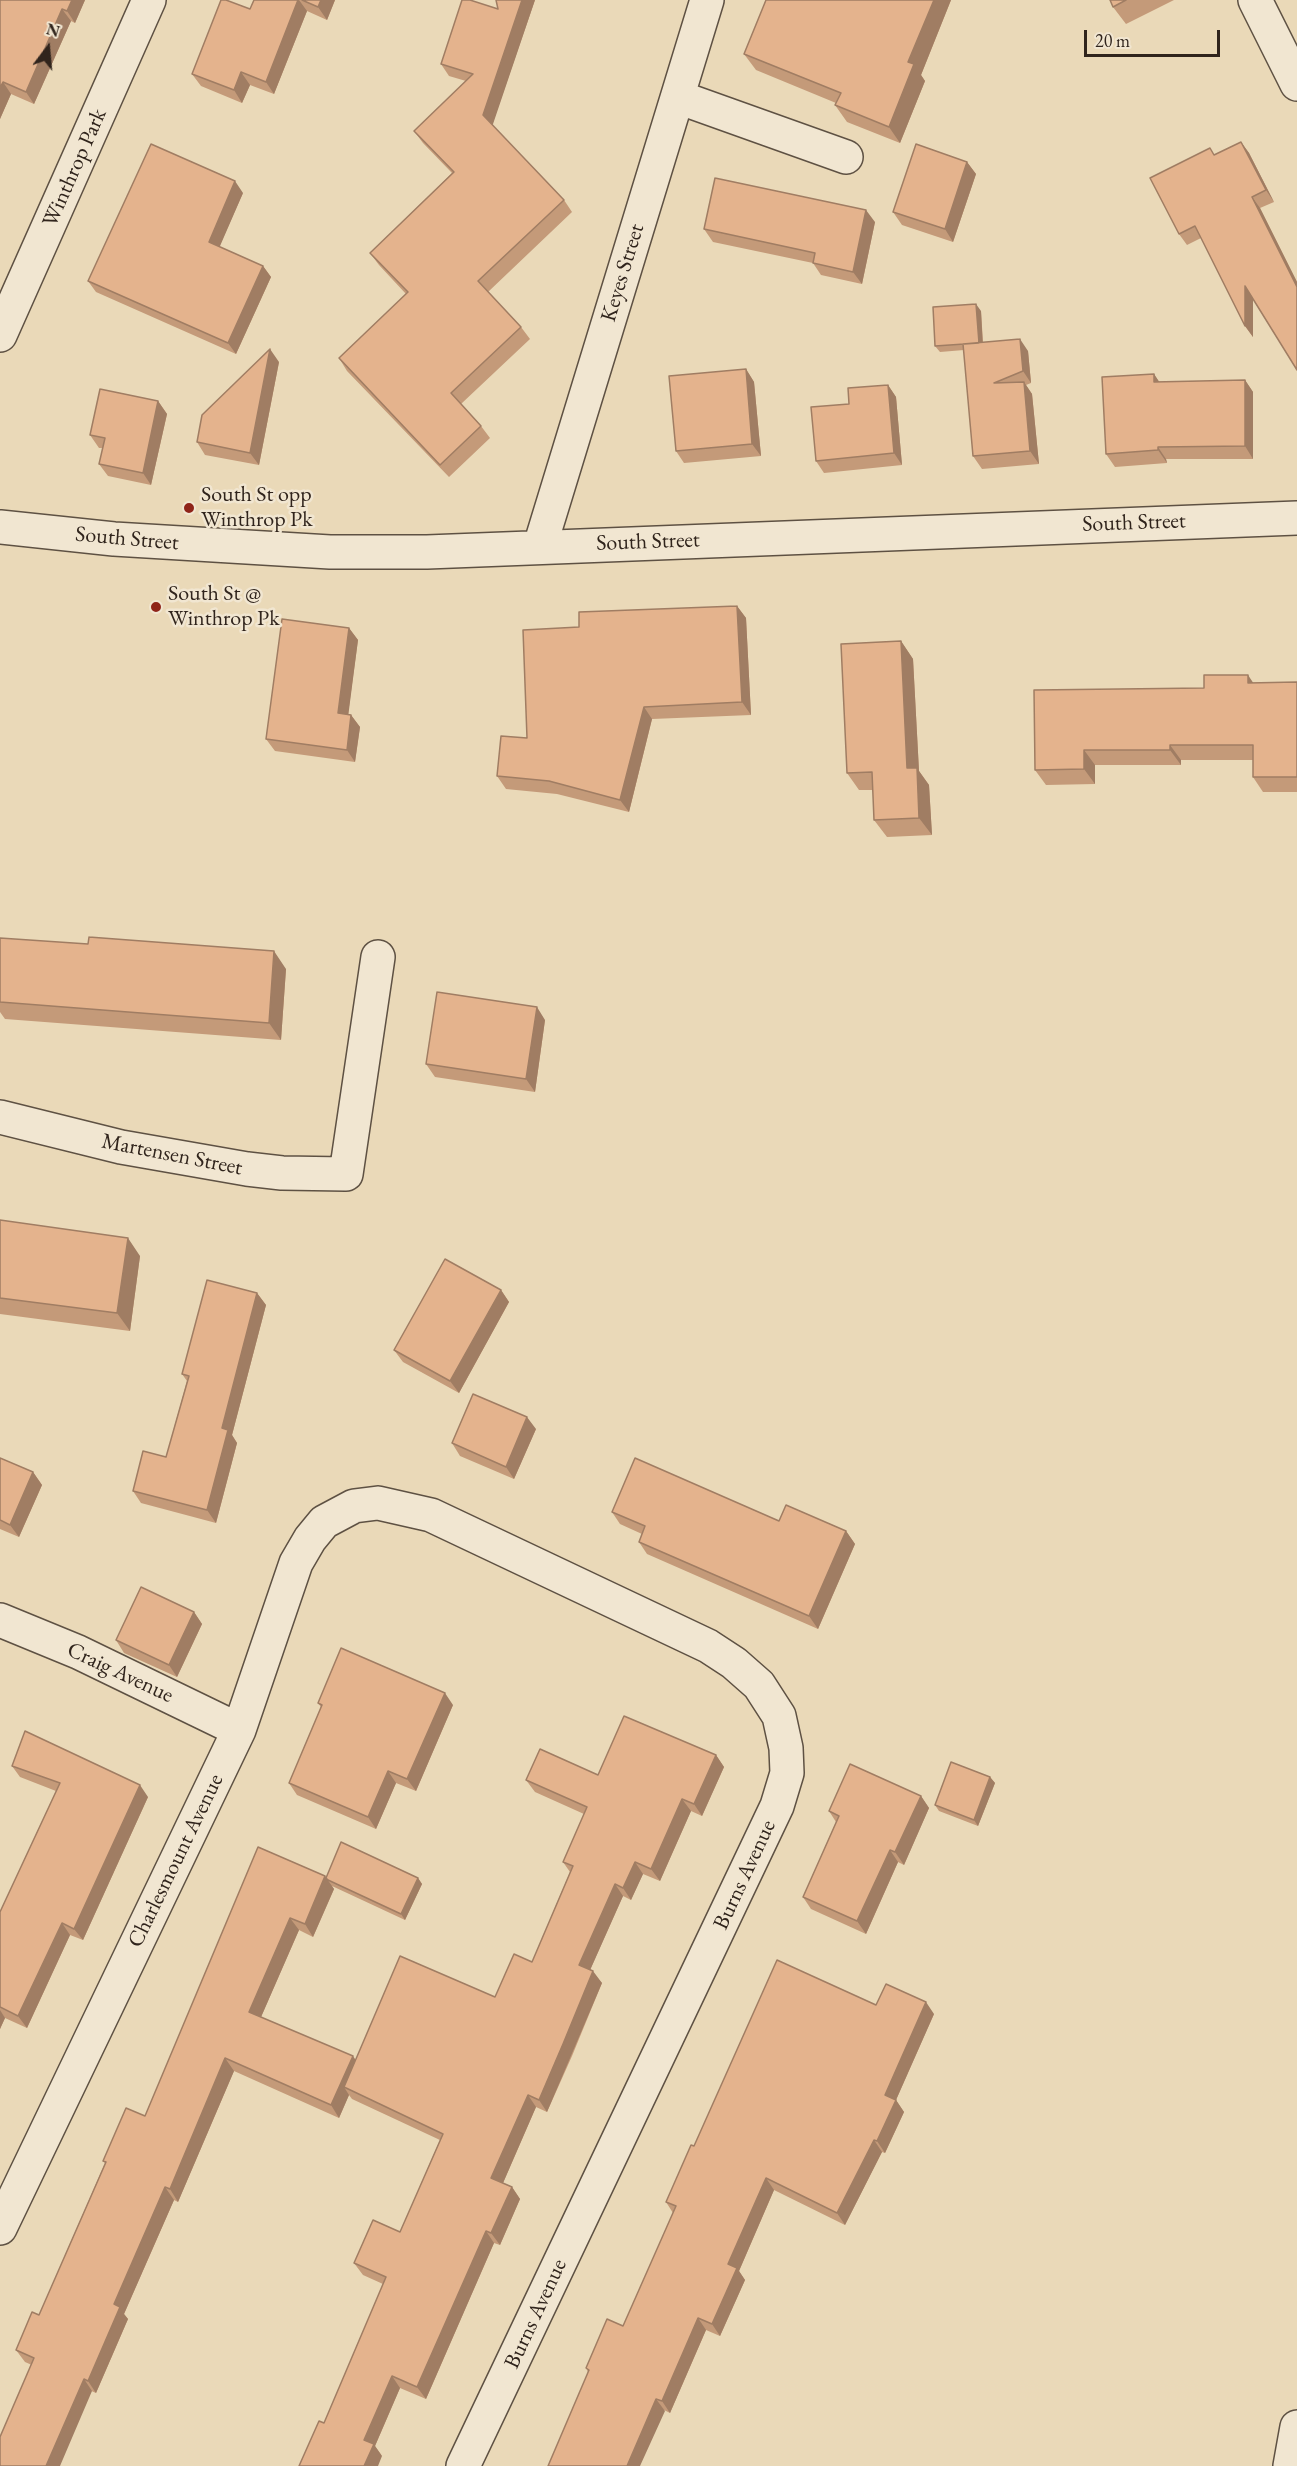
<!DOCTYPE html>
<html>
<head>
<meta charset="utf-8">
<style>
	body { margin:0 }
	#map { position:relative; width:1297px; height:2466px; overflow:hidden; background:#ead9b8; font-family:"EB Garamond",serif }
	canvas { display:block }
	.north { position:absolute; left:18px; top:18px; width:60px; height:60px; -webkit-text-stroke:4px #f1e6d1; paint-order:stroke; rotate:16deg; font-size:16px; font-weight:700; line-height:24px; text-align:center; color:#30241c }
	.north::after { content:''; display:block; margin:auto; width:21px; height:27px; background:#30241c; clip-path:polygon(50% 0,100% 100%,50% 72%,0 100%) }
	.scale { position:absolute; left:1084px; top:30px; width:136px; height:27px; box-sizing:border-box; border:3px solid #30241c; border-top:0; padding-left:8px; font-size:18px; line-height:21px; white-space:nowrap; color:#30241c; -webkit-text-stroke:4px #f1e6d1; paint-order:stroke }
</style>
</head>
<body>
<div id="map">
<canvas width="1297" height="2466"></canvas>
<div class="north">N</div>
<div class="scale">20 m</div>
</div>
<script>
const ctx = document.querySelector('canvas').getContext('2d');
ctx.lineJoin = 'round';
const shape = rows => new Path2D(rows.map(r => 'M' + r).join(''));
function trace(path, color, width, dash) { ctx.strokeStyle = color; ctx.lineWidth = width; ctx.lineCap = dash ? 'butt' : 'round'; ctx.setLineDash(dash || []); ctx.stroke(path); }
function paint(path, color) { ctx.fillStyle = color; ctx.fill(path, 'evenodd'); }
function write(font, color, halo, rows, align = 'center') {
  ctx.font = font + ' "EB Garamond",serif'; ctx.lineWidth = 5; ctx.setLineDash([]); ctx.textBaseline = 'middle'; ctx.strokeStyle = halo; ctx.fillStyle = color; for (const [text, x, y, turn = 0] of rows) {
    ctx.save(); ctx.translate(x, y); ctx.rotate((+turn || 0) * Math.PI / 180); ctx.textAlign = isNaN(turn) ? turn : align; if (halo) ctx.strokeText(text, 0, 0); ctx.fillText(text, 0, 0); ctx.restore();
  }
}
const minor = shape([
	[1255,0,1297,84],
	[678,97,846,157],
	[0,335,149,0],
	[0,527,114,539,330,552,427,552,1297,518],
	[540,546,707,0],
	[0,1117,121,1147,247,1169,282,1173,346,1174,378,957],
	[0,1620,78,1652,239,1730],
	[0,2228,239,1730,296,1563,310,1539,324,1522,354,1506,378,1503,431,1515,708,1646,734,1663,759,1685,779,1716,786,1748,787,1773,777,1806,463,2466],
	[1290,2466,1297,2427]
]);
const wall = shape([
	[0,0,85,0,75,23,71,21,34,104,11,94,0,119],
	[254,0,335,0,327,20,307,11,274,94,250,85,242,103,201,86,192,74,250,9],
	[535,0,492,125,564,200,572,212,488,292,521,327,530,339,461,404,481,426,490,438,449,477,347,371,339,358,406,294,379,265,370,253,452,173,423,143,414,131,466,81,449,76,441,64,498,9],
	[766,0,951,0,921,75,925,81,900,143,847,122,835,105,836,103,756,70,744,54],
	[1110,0,1174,0,1126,24,1113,7],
	[1241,142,1249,153,1274,202,1260,208,1297,282,1297,370,1253,299,1253,337,1245,326,1201,238,1187,245,1179,234,1215,155],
	[967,162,976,174,953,242,902,225,893,212],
	[243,193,219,247,263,266,271,277,236,354,96,292,88,281],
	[875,222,862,284,821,275,813,263,713,242,704,229],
	[981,311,983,342,1028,351,1031,383,1026,385,1032,394,1039,464,982,469,973,456,964,350,940,352,935,346],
	[279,362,259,465,205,455,197,442],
	[746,369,754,382,761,456,684,463,676,451],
	[1154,374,1159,382,1245,380,1253,392,1253,459,1166,459,1167,463,1115,467,1106,454],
	[888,385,896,397,902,465,824,473,816,461,849,404],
	[158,401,167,414,151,485,108,476,99,464,103,448,99,448,90,435],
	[737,606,746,618,751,715,652,719,629,812,557,794,506,789,497,776,527,738,579,627],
	[349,628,358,640,348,714,351,715,360,727,355,762,275,751,266,739],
	[901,641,913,659,919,771,929,785,932,835,887,837,874,820,873,790,859,790,847,773],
	[1297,682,1297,792,1263,792,1253,777,1253,760,1181,760,1181,765,1095,765,1095,784,1046,785,1035,770,1204,688,1253,683],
	[0,938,286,969,281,1040,5,1019,0,1012],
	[545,1020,535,1092,435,1077,426,1064],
	[0,1220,140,1256,130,1331,0,1314],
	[501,1290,509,1302,459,1393,403,1362,394,1350],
	[257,1293,266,1305,232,1435,237,1443,216,1523,141,1503,133,1491,166,1457,187,1381,182,1374],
	[536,1429,514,1479,460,1456,452,1443],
	[0,1458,33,1472,42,1485,19,1537,0,1529],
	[612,1512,779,1521,846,1531,855,1544,818,1629,647,1554,639,1542,642,1534,620,1524],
	[194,1612,202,1624,177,1677,124,1653,116,1640],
	[318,1703,453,1705,416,1791,396,1783,376,1829,297,1795,289,1783,321,1707],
	[716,1755,724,1767,702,1816,691,1811,660,1881,643,1874,631,1900,623,1896,590,1970,602,1983,572,2056,547,2112,536,2107,503,2183,512,2187,520,2199,500,2245,494,2243,426,2399,400,2388,375,2446,382,2456,324,2423,383,2284,363,2275,354,2263,400,2232,440,2140,352,2099,349,2095,339,2118,234,2071,178,2202,174,2200,124,2314,128,2319,96,2393,25,2362,16,2350,39,2315,105,2163,103,2161,145,2116,258,1847,325,1876,326,1878,418,1878,422,1884,405,1920,332,1886,334,1889,313,1937,299,1930,261,2017,355,2060,495,1997,532,1962,570,1872,563,1862,584,1814,535,1792,526,1780,598,1775],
	[12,1766,148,1797,83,1940,70,1935,27,2028,5,2018,0,2029,0,1912,56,1791,20,1777],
	[990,1777,995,1783,978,1826,939,1811,935,1805],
	[921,1796,929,1808,904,1865,898,1862,866,1934,811,1909,803,1897,836,1822,829,1811],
	[876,2005,934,2014,896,2100,904,2112,885,2153,882,2152,845,2225,774,2190,739,2271,745,2280,720,2336,706,2330,670,2413,588,2372,586,2368,623,2326,673,2213,666,2202,694,2146]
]);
const shadedWall = shape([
	[72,0,85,0,75,23,67,11],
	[298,0,299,0,307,11,274,94,266,82],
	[321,0,335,0,327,20,318,7],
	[522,0,535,0,492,127,483,115],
	[934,0,951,0,921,75,925,81,900,143,889,127,908,62],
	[62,9,71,21,34,104,26,92],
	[241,72,250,85,242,103,234,90],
	[3,82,11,94,0,119,0,88],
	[1241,142,1249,153,1274,202,1266,190],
	[967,162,976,174,953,242,945,229],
	[235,181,243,193,217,253,209,242],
	[1252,197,1260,208,1297,282,1297,287],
	[866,210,875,222,862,284,853,272],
	[263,266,271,277,236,354,228,343],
	[1245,286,1253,297,1253,337,1245,326],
	[976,304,981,311,983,349,979,343],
	[1020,339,1028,351,1031,383,1023,371],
	[270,349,279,362,259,465,250,453],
	[746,369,754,382,761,456,752,444],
	[1154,374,1162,386,1154,382],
	[1245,380,1253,392,1253,459,1245,446],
	[1024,382,1032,394,1039,464,1030,451],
	[888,385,896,397,902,465,894,453],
	[158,401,167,414,151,485,143,473],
	[1158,447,1166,459,1167,463,1158,450],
	[737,606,746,618,751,715,742,702],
	[349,628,358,640,347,725,338,713],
	[901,641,913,659,919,771,929,785,932,835,919,818,907,768],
	[1248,675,1258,690,1248,683],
	[644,707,652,719,629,812,620,800],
	[351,715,360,727,355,762,347,750],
	[1170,745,1181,760,1181,765,1170,750],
	[1084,750,1095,765,1095,784,1084,769],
	[274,951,286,969,281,1040,269,1023],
	[537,1007,545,1020,535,1092,526,1079],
	[128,1238,140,1256,130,1331,117,1313],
	[501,1290,509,1302,459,1393,450,1381],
	[257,1293,266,1305,232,1435,237,1443,216,1523,207,1510,222,1428],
	[527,1417,536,1429,514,1479,506,1467],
	[33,1472,42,1485,19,1537,10,1525],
	[846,1531,855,1544,818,1629,809,1616],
	[194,1612,202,1624,177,1677,169,1665],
	[445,1693,453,1705,416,1791,407,1779],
	[716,1755,724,1767,702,1816,694,1804],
	[388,1771,396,1783,376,1829,368,1817],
	[990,1777,995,1783,978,1826,974,1820],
	[140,1785,148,1797,83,1940,74,1929],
	[921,1796,929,1808,904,1865,895,1852],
	[682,1799,691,1811,660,1881,651,1869],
	[890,1850,898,1862,866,1934,857,1921],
	[635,1862,643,1874,631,1900,623,1888],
	[325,1876,334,1889,313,1937,305,1924],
	[418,1878,422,1884,405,1920,401,1914],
	[615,1884,623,1896,587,1977,579,1965],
	[290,1918,299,1930,258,2024,249,2012],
	[62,1923,70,1935,27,2028,18,2016],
	[593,1971,602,1983,547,2112,539,2100],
	[926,2002,934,2014,896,2100,904,2112,885,2153,877,2141,885,2095],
	[0,2010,5,2018,0,2029],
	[353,2056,361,2068,344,2087,349,2095,339,2118,331,2105],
	[225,2058,234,2071,178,2202,170,2189],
	[528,2095,536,2107,500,2190,491,2178],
	[874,2140,882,2152,845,2225,837,2213],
	[766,2178,774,2190,739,2271,745,2280,720,2336,712,2324,728,2264],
	[165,2187,174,2200,124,2314,128,2319,96,2393,88,2381,114,2304],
	[512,2187,520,2199,500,2245,491,2233],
	[486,2231,494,2243,426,2399,417,2387],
	[698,2318,706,2330,670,2413,662,2401],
	[392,2376,400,2388,375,2446,382,2456,378,2466,364,2466,364,2440],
	[84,2379,92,2391,60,2466,46,2466],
	[656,2399,665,2411,640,2466,627,2466]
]);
const building = shape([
	[0,0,72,0,67,11,62,9,26,92,3,82,0,88,0,0],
	[221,0,226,0,250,9,254,0,298,0,266,82,241,72,234,90,192,74,221,0],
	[302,0,321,0,318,7,302,0],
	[462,0,470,0,498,9,496,0,522,0,483,115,564,200,478,281,521,327,451,393,481,426,440,465,339,358,408,292,370,253,454,172,414,131,473,74,441,64,462,0],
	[766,0,934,0,908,62,914,64,889,127,835,105,841,93,744,54,766,0],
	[1110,0,1126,0,1113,7,1110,0],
	[1241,142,1266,190,1252,197,1297,287,1297,370,1245,286,1245,326,1195,226,1179,234,1150,178,1210,148,1214,155,1241,142],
	[151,144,235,181,209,242,263,266,228,343,88,281,151,144],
	[916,144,967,162,945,229,893,212,916,144],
	[715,178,866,210,853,272,813,263,815,253,704,229,715,178],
	[976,304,979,343,935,346,933,307,976,304],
	[1020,339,1023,371,994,383,1024,382,1030,451,973,456,963,344,1020,339],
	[270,349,250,453,197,442,202,415,270,349],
	[746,369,752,444,676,451,669,376,746,369],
	[1154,374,1154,382,1245,380,1245,446,1158,447,1158,450,1106,454,1102,377,1154,374],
	[888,385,894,453,816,461,811,407,849,404,848,388,888,385],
	[100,389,158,401,143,473,99,464,105,438,90,435,100,389],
	[737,606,742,702,644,707,620,800,549,781,497,776,501,736,527,738,523,630,579,627,579,612,737,606],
	[282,619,349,628,338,713,351,715,347,750,266,739,282,619],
	[901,641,907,768,917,768,919,818,874,820,872,772,847,773,841,644,901,641],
	[1204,675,1248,675,1248,683,1297,682,1297,777,1253,777,1253,745,1170,745,1170,750,1084,750,1084,769,1035,770,1034,690,1204,688,1204,675],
	[89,937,274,951,269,1023,0,1002,0,938,88,944,89,937],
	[437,992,537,1007,526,1079,426,1064,437,992],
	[0,1220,128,1238,117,1313,0,1298,0,1220],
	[445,1259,501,1290,450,1381,394,1350,445,1259],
	[207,1280,257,1293,222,1428,228,1430,207,1510,133,1491,143,1451,166,1457,189,1376,182,1374,207,1280],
	[473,1394,527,1417,506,1467,452,1443,473,1394],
	[0,1458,33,1472,10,1525,0,1520,0,1458],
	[635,1458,779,1521,786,1505,846,1531,809,1616,639,1542,645,1526,612,1512,635,1458],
	[141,1587,194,1612,169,1665,116,1640,141,1587],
	[341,1648,445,1693,407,1779,388,1771,368,1817,289,1783,322,1705,318,1703,341,1648],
	[624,1716,716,1755,694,1804,682,1799,651,1869,635,1862,623,1888,615,1884,579,1965,593,1971,563,2044,539,2100,528,2095,491,2178,512,2187,491,2233,486,2231,417,2387,392,2376,364,2440,374,2444,364,2466,299,2466,319,2421,324,2423,386,2277,354,2263,373,2220,400,2232,443,2134,344,2087,400,1956,495,1997,514,1954,532,1962,573,1866,563,1862,587,1807,526,1780,540,1749,598,1775,624,1716],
	[25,1731,140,1785,74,1929,62,1923,18,2016,0,2007,0,1912,60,1783,12,1766,25,1731],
	[951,1762,990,1777,974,1820,935,1805,951,1762],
	[850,1764,921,1796,895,1852,890,1850,857,1921,803,1897,839,1816,829,1811,850,1764],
	[341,1842,418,1878,401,1914,328,1880,326,1878,341,1842],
	[258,1847,325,1876,305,1924,290,1918,249,2012,353,2056,331,2105,225,2058,170,2189,165,2187,114,2304,120,2307,88,2381,84,2379,46,2466,0,2466,0,2437,34,2358,16,2350,32,2312,39,2315,106,2162,103,2161,126,2108,145,2116,258,1847],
	[777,1960,876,2005,886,1984,926,2002,885,2095,896,2100,877,2141,874,2140,837,2213,766,2178,728,2264,737,2268,712,2324,698,2318,662,2401,656,2399,627,2466,548,2466,589,2370,586,2368,607,2319,623,2326,676,2206,666,2202,691,2145,694,2146,777,1960]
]);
const markers = [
	[189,508,6,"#8f2418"],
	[156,607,6,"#8f2418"]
];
const streetNames = [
	["Winthrop Park",75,168,-66],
	["Keyes Street",623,273,-73],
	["South Street",1134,523,-2],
	["South Street",127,539,5],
	["South Street",648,542,-2],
	["Martensen Street",172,1155,11],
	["Craig Avenue",120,1673,25],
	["Charlesmount Avenue",176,1861,-64],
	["Burns Avenue",745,1875,-65],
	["Burns Avenue",536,2314,-65]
];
const poiNames = [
	["South St opp",201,495],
	["Winthrop Pk",201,520],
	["South St @",168,594],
	["Winthrop Pk",168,619]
];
trace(minor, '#5e5143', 36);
trace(minor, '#f1e6d1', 33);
paint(wall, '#c49a79');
paint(shadedWall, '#a07d63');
paint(building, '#e4b38d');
trace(building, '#a07d63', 1.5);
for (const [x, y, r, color] of markers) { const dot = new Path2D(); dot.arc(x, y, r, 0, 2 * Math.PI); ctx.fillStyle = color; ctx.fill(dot); trace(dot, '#f1e6d1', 2); }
write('22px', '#30241c', '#f1e6d1', streetNames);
write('22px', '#30241c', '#f1e6d1', poiNames, 'left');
</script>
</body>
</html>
